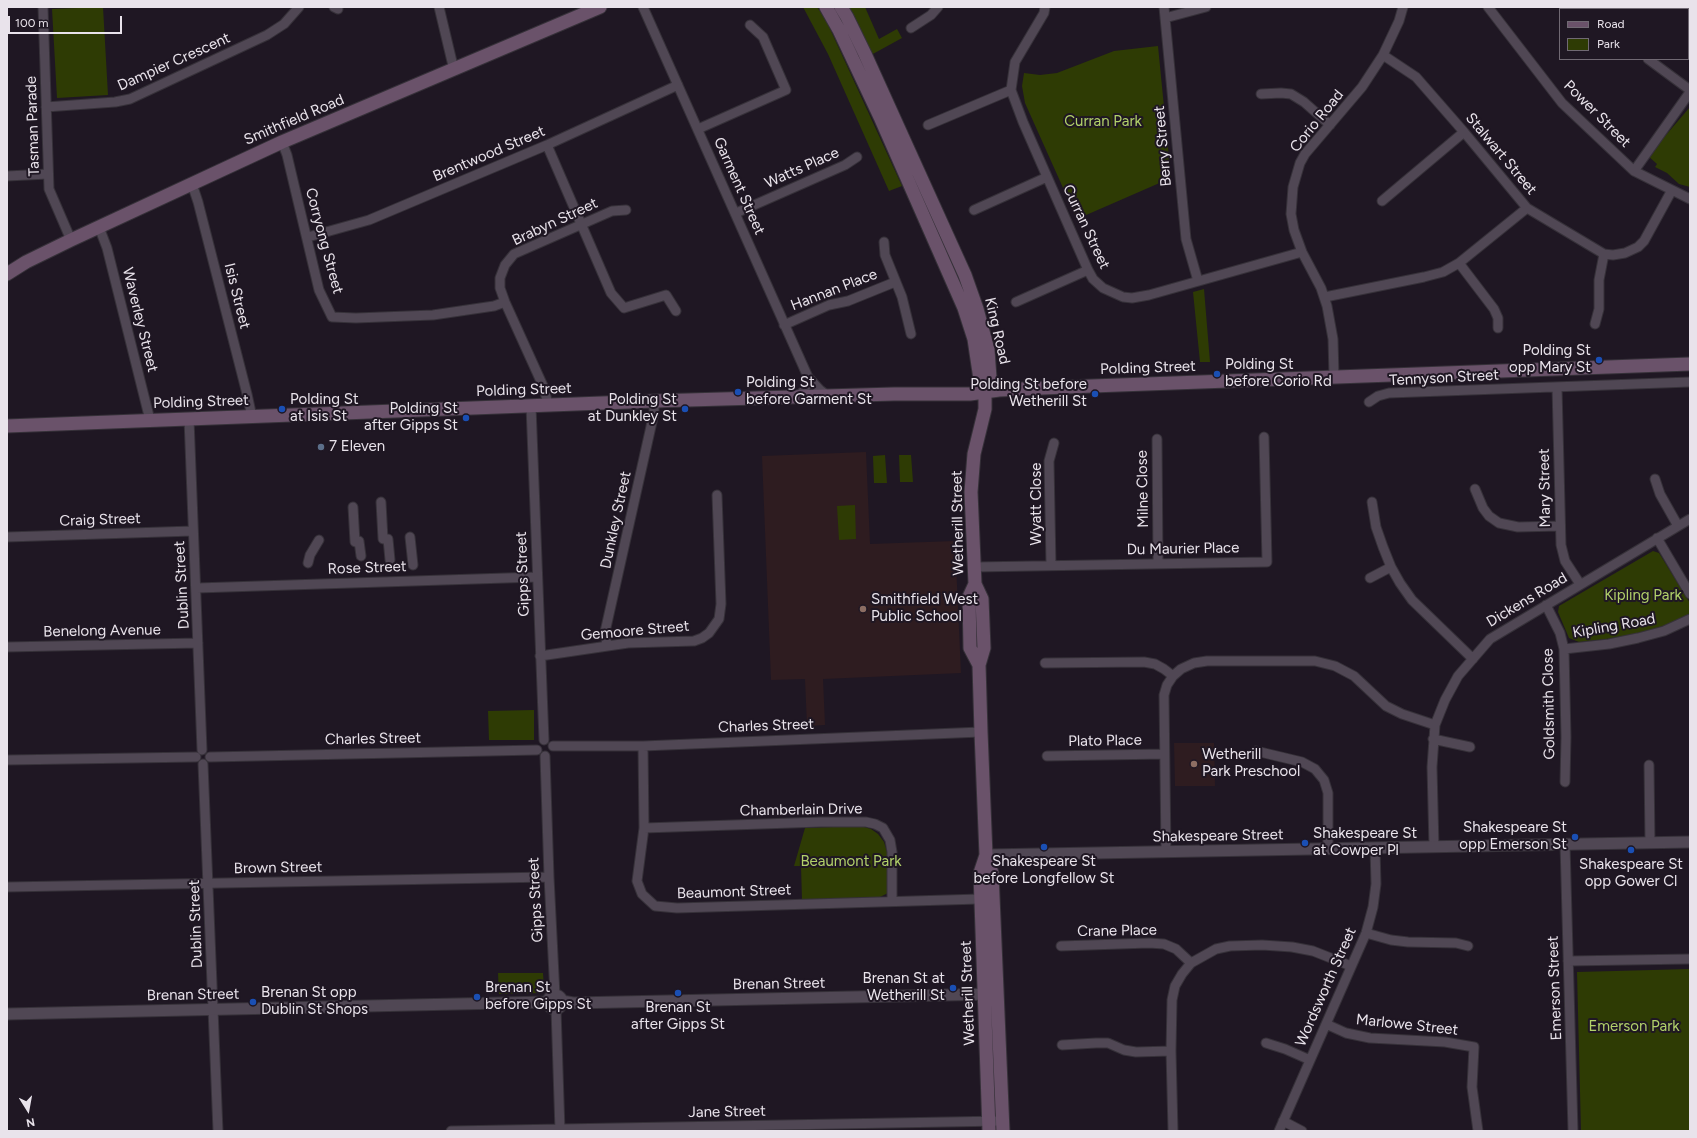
<!DOCTYPE html>
<html>
<head>
<meta charset="utf-8">
<style>
	body { margin:0 }
	#map { position:relative; width:1697px; height:1138px; overflow:hidden; background:#1f1723; font-family:Figtree,sans-serif }
	canvas { display:block }
	.frame { position:absolute; inset:0; border:8px solid #e9e3eb; pointer-events:none }
	.legend { position:absolute; left:1559px; top:8px; width:130px; height:52px; box-sizing:border-box; background:#1f1723; border:1px solid #706973; margin:0; padding:5px 7px; list-style:none; font-size:12px; color:#e9e3eb }
	.legend li { display:flex; align-items:center; gap:8px; height:20px }
	.legend b { width:20px; border:1px solid #706973 }
	.north { position:absolute; left:8px; top:1090px; width:40px; height:40px; -webkit-text-stroke:3px #1f1723; paint-order:stroke; rotate:169deg; font-size:11px; font-weight:700; line-height:16px; text-align:center; color:#e9e3eb }
	.north::after { content:''; display:block; margin:auto; width:14px; height:18px; background:#e9e3eb; clip-path:polygon(50% 0,100% 100%,50% 72%,0 100%) }
	.scale { position:absolute; left:8px; top:16px; width:114px; height:18px; box-sizing:border-box; border:2px solid #e9e3eb; border-top:0; padding-left:5px; font-size:12px; line-height:14px; white-space:nowrap; color:#e9e3eb; -webkit-text-stroke:3px #1f1723; paint-order:stroke }
</style>
</head>
<body>
<div id="map">
<canvas width="1697" height="1138"></canvas>
<div class="frame"></div>
<ul class="legend">
<li><b style="height:5px;background:#6a526a"></b>Road</li>
<li><b style="height:11px;background:#2e3b04"></b>Park</li>
</ul>
<div class="north">N</div>
<div class="scale">100 m</div>
</div>
<script>
const ctx = document.querySelector('canvas').getContext('2d');
ctx.lineJoin = 'round';
function paint(path, color) { ctx.fillStyle = color; ctx.fill(path, 'evenodd'); }
const shape = rows => new Path2D(rows.map(r => 'M' + r).join(''));
function trace(path, color, width, dash) { ctx.strokeStyle = color; ctx.lineWidth = width; ctx.lineCap = dash ? 'butt' : 'round'; ctx.setLineDash(dash || []); ctx.stroke(path); }
function write(font, color, halo, rows, align = 'center') {
  ctx.font = font + ' Figtree,sans-serif'; ctx.lineWidth = 4; ctx.setLineDash([]); ctx.textBaseline = 'middle'; ctx.strokeStyle = halo; ctx.fillStyle = color; for (const [text, x, y, turn = 0] of rows) {
    ctx.save(); ctx.translate(x, y); ctx.rotate((+turn || 0) * Math.PI / 180); ctx.textAlign = isNaN(turn) ? turn : align; if (halo) ctx.strokeText(text, 0, 0); ctx.fillText(text, 0, 0); ctx.restore();
  }
}
const education = shape([
	[866,452,870,544,955,541,961,673,823,679,825,725,807,726,805,679,771,680,762,456],
	[1174,743,1214,743,1215,786,1175,786]
]);
const green = shape([
	[103,7,108,95,57,98,52,9],
	[803,7,817,7,826,20,902,186,889,191,828,54],
	[844,7,865,7,879,39,897,29,902,38,871,55],
	[1158,46,1171,178,1077,219,1025,103,1022,86,1024,73,1040,75,1057,73,1114,51],
	[1690,107,1690,187,1679,184,1667,173,1655,167,1657,164,1648,156],
	[1204,289,1210,362,1200,362,1193,292],
	[885,455,887,483,874,483,873,456],
	[899,455,911,455,913,482,900,482],
	[855,505,856,539,839,540,837,506],
	[1653,551,1659,553,1690,603,1690,614,1667,625,1640,633,1606,639,1579,642,1569,638,1558,612,1559,606],
	[534,710,534,740,489,740,488,711],
	[861,826,871,829,878,834,884,842,887,852,888,893,880,897,802,900,801,866,794,866,805,828],
	[1690,969,1690,1131,1581,1131,1577,972],
	[498,973,543,973,544,989,541,993,499,994]
]);
const minor = shape([
	[43,7,49,189,71,240],
	[334,7,338,9],
	[439,7,454,70],
	[643,7,808,377,820,390,828,396],
	[1045,7,1044,13,1015,62,1011,90,1023,122,1088,270,1093,279,1103,288,1123,297,1132,298,1149,295,1302,252],
	[1164,7,1186,239,1198,281],
	[1488,7,1562,103,1634,171,1690,199],
	[1165,18,1206,7],
	[911,28,931,15,938,7],
	[1383,55,1416,77,1464,132,1527,208,1604,254,1613,255,1625,253,1638,247,1644,241,1672,190],
	[1648,59,1690,90],
	[1261,94,1281,93,1291,94,1304,102,1330,125],
	[46,107,115,102,130,99,267,35,284,24,299,7],
	[928,125,1011,90],
	[698,129,786,90,763,37,750,25],
	[282,142,287,155,319,290,332,317,356,318,433,315,494,306,505,302],
	[547,145,611,293,624,308,666,295,676,311],
	[1634,171,1690,92],
	[7,176,48,174],
	[192,184,198,202,247,394,252,417],
	[1382,201,1464,132],
	[974,210,1047,177],
	[736,213,845,165,857,157],
	[99,227,107,248,150,420],
	[308,237,369,220,547,145,678,85],
	[884,242,885,255,902,297,911,334],
	[1459,263,1494,309,1498,318,1498,328],
	[1325,297,1424,277,1443,272,1459,263,1527,208],
	[1016,302,1088,270],
	[1595,324,1599,309,1599,280,1604,254],
	[784,325,829,305,848,301,895,282],
	[1334,376,1333,339,1327,306,1321,288,1302,252,1294,230,1291,214,1293,187,1300,163,1305,154,1362,87,1383,55,1399,21,1403,7],
	[1557,387,1561,545,1565,561,1580,584],
	[797,397,805,390,808,377],
	[1369,402,1378,396,1389,393,1690,382],
	[548,405,544,388,505,302,500,288,500,278,505,265,514,254,612,211,626,210],
	[531,406,544,740],
	[189,419,202,750],
	[1157,439,1158,563],
	[1655,479,1660,494,1678,526],
	[1475,489,1483,508,1489,516,1499,523,1518,527,1559,526],
	[381,502,383,539],
	[1372,502,1376,527,1383,547,1391,567,1400,583,1412,600,1473,659],
	[353,507,355,542],
	[7,537,193,531],
	[410,537,413,565],
	[1657,538,1690,594],
	[388,539,390,560],
	[359,541,361,556],
	[308,563,310,555,319,540],
	[1051,565,1049,461,1054,443],
	[975,567,1267,562,1264,437],
	[1370,578,1391,567],
	[197,588,537,577],
	[1546,605,1560,633,1564,649,1566,737,1565,782],
	[607,645,605,632,654,413,654,401],
	[7,647,198,643],
	[1564,649,1609,644,1638,638,1664,631,1690,619],
	[540,656,628,643,694,641,702,638,709,633,719,619,721,604,717,495],
	[1045,663,1144,662,1155,664,1164,669,1173,676],
	[1433,739,1470,747],
	[553,746,643,746,981,732],
	[643,746,644,828,637,881,642,894,655,906,677,908,980,899],
	[1256,751,1302,762,1315,769,1324,780,1328,793,1328,849],
	[545,756,549,877,555,995],
	[1047,756,1164,754],
	[210,757,537,750],
	[7,760,196,757],
	[203,764,218,1131],
	[1649,765,1650,843],
	[644,828,821,822,866,822,875,824,883,828,890,840,892,852,892,901],
	[1565,844,1573,1131],
	[1434,847,1432,767,1435,725,1445,700,1458,676,1490,639,1690,519],
	[1166,852,1164,695,1167,685,1173,676,1181,669,1194,663,1207,661,1315,661,1335,666,1354,676,1386,706,1402,714,1435,725],
	[7,887,549,877],
	[1366,933,1391,940,1408,942,1456,943,1468,946],
	[1061,946,1149,943,1164,944,1176,949,1191,963],
	[1568,961,1690,959],
	[556,1009,560,1131],
	[1326,1024,1346,1033,1370,1038,1445,1042,1474,1047,1472,1087,1478,1131],
	[1266,1043,1285,1049,1310,1060],
	[1062,1045,1096,1043,1108,1043,1124,1050,1136,1052,1171,1051],
	[1283,1121,1302,1131],
	[451,1131,1002,1121],
	[1173,1131,1171,1051,1172,1000,1175,986,1182,974,1191,963,1216,949,1230,946,1262,945,1292,947,1313,951,1351,966],
	[1279,1131,1366,933,1373,907,1376,884,1375,848]
]);
const tertiary = shape([
	[986,855,1690,842],
	'548 1002a7 7 0 1 1 14 0a7 7 0 1 1-14 0Z',
	[562,1001,573,1003,993,994],
	[7,1014,547,1002]
]);
const secondary = shape([
	[826,7,839,30,880,117,964,308,974,339,980,379,985,392],
	[841,7,847,17,865,54,965,275,977,309,988,350,990,378,985,392,985,409,974,454,971,492,975,584,982,599,984,648,979,665,981,732,986,855,992,873,1003,1131],
	[7,274,26,262,71,240,282,142,600,7],
	[7,426,654,401,894,394,970,394,999,390,1065,387,1690,364],
	[975,584,969,597,970,648,979,665],
	[986,855,980,873,989,1131]
]);
const markers = [
	[1599,360,4,"#1a4fb4"],
	[1217,374,4,"#1a4fb4"],
	[738,392,4,"#1a4fb4"],
	[1095,394,4,"#1a4fb4"],
	[282,409,4,"#1a4fb4"],
	[685,409,4,"#1a4fb4"],
	[466,418,4,"#1a4fb4"],
	[321,447,4,"#5c6f8a"],
	[863,609,4,"#8d6e63"],
	[1194,764,4,"#8d6e63"],
	[1575,837,4,"#1a4fb4"],
	[1305,843,4,"#1a4fb4"],
	[1044,847,4,"#1a4fb4"],
	[1631,850,4,"#1a4fb4"],
	[953,988,4,"#1a4fb4"],
	[678,993,4,"#1a4fb4"],
	[477,997,4,"#1a4fb4"],
	[253,1002,4,"#1a4fb4"]
];
const streetNames = [
	["Dampier Crescent",174,62,-24],
	["Power Street",1597,114,45],
	["Smithfield Road",294,120,-23],
	["Corio Road",1317,121,-51],
	["Tasman Parade",33,126,-92],
	["Berry Street",1163,146,-95],
	["Brentwood Street",489,154,-23],
	["Stalwart Street",1501,154,50],
	["Watts Place",802,168,-24],
	["Garment Street",739,186,66],
	["Brabyn Street",555,222,-25],
	["Curran Street",1086,227,65],
	["Corryong Street",324,241,75],
	["Hannan Place",834,290,-21],
	["Isis Street",237,296,76],
	["Waverley Street",140,320,76],
	["King Road",997,331,77],
	["Polding Street",1148,368,-2],
	["Tennyson Street",1444,378,-3],
	["Polding Street",524,390,-2],
	["Polding Street",201,402,-2],
	["Mary Street",1545,488,-91],
	["Milne Close",1143,489,-91],
	["Wyatt Close",1037,504,-90],
	["Craig Street",100,520,-2],
	["Dunkley Street",616,520,-78],
	["Wetherill Street",958,523,-91],
	["Du Maurier Place",1183,549,-1],
	["Rose Street",367,568,-2],
	["Gipps Street",523,574,-92],
	["Dublin Street",182,585,-93],
	["Dickens Road",1527,600,-31],
	["Kipling Road",1614,626,-10],
	["Benelong Avenue",102,631,-1],
	["Gemoore Street",635,631,-5],
	["Goldsmith Close",1549,704,-91],
	["Charles Street",766,726,-2],
	["Charles Street",373,739,-1],
	["Plato Place",1105,741,-1],
	["Chamberlain Drive",801,810,-1],
	["Shakespeare Street",1218,836,-1],
	["Brown Street",278,868,-1],
	["Beaumont Street",734,892,-2],
	["Gipps Street",536,900,-93],
	["Dublin Street",196,924,-92],
	["Crane Place",1117,931,-1],
	["Brenan Street",779,984,-1],
	["Wordsworth Street",1326,987,-66],
	["Emerson Street",1555,988,-92],
	["Wetherill Street",968,993,-92],
	["Brenan Street",193,995,-1],
	["Marlowe Street",1407,1025,6],
	["Jane Street",727,1112,-1]
];
const parkNames = [
	["Curran Park",1103,122],
	["Kipling Park",1643,596],
	["Beaumont Park",851,862],
	["Emerson Park",1634,1027]
];
const poiNames = [
	["Polding St",1591,351,"right"],
	["opp Mary St",1591,368,"right"],
	["Polding St",1225,365],
	["before Corio Rd",1225,382],
	["Polding St",746,383],
	["before Garment St",746,400],
	["Polding St before",1087,385,"right"],
	["Wetherill St",1087,402,"right"],
	["Polding St",290,400],
	["at Isis St",290,417],
	["Polding St",677,400,"right"],
	["at Dunkley St",677,417,"right"],
	["Polding St",458,409,"right"],
	["after Gipps St",458,426,"right"],
	["7 Eleven",329,447],
	["Smithfield West",871,600],
	["Public School",871,617],
	["Wetherill",1202,755],
	["Park Preschool",1202,772],
	["Shakespeare St",1567,828,"right"],
	["opp Emerson St",1567,845,"right"],
	["Shakespeare St",1313,834],
	["at Cowper Pl",1313,851],
	["Shakespeare St",1044,862,"center"],
	["before Longfellow St",1044,879,"center"],
	["Shakespeare St",1631,865,"center"],
	["opp Gower Cl",1631,882,"center"],
	["Brenan St at",945,979,"right"],
	["Wetherill St",945,996,"right"],
	["Brenan St",485,988],
	["before Gipps St",485,1005],
	["Brenan St opp",261,993],
	["Dublin St Shops",261,1010],
	["Brenan St",678,1008,"center"],
	["after Gipps St",678,1025,"center"]
];
paint(education, '#2e1c20');
paint(green, '#2e3b04');
trace(minor, '#363139', 11);
trace(tertiary, '#363139', 13);
trace(secondary, '#363139', 15);
trace(minor, '#504754', 9);
trace(tertiary, '#504754', 11);
trace(secondary, '#6a526a', 13);
for (const [x, y, r, color] of markers) { const dot = new Path2D(); dot.arc(x, y, r, 0, 2 * Math.PI); ctx.fillStyle = color; ctx.fill(dot); trace(dot, '#1f1723', 1.5); }
write('15px', '#e9e3eb', '#1f1723', streetNames);
write('15px', '#b2d16a', '#1f1723', parkNames);
write('15px', '#e9e3eb', '#1f1723', poiNames, 'left');
</script>
</body>
</html>
